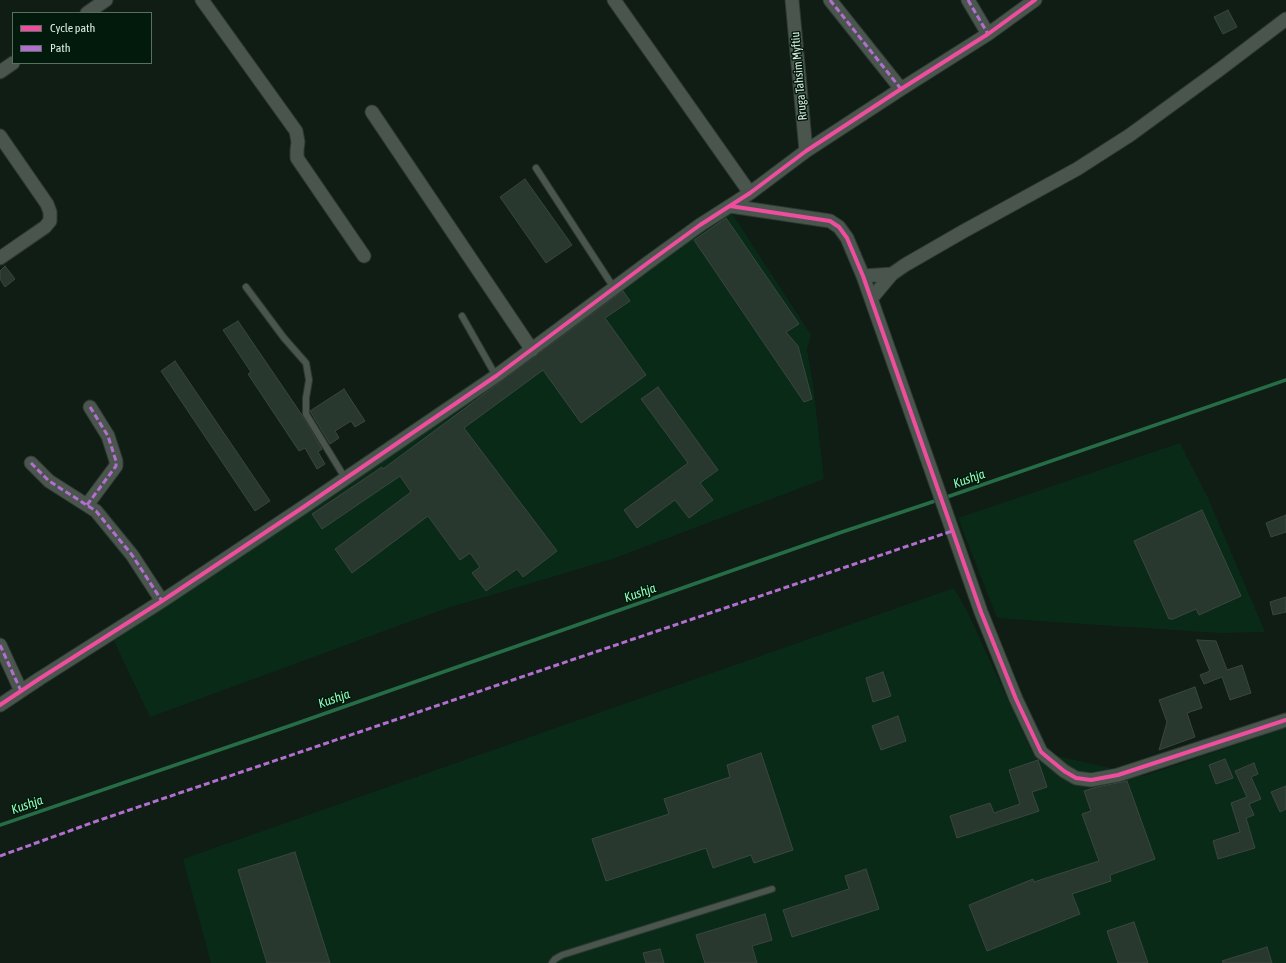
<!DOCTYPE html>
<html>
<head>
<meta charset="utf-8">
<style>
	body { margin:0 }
	#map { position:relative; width:1286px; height:963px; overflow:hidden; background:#0f1d15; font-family:"Asap Condensed",sans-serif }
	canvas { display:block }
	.legend { position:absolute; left:12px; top:12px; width:140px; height:52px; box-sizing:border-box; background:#021a0c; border:1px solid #5a6e62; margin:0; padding:5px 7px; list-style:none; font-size:12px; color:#ddece2 }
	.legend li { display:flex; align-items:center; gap:8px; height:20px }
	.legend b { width:20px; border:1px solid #5a6e62 }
</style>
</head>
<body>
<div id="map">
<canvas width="1286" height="963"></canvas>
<ul class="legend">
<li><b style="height:5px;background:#ef4d9e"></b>Cycle path</li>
<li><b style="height:5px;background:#b36fd0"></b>Path</li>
</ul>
</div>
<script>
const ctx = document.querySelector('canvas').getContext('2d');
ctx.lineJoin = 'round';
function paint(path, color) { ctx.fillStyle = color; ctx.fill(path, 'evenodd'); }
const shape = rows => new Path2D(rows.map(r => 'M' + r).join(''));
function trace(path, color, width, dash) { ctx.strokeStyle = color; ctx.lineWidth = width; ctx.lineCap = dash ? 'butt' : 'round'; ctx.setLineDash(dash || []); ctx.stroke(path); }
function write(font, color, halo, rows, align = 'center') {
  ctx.font = font + ' "Asap Condensed",sans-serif'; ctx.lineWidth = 3; ctx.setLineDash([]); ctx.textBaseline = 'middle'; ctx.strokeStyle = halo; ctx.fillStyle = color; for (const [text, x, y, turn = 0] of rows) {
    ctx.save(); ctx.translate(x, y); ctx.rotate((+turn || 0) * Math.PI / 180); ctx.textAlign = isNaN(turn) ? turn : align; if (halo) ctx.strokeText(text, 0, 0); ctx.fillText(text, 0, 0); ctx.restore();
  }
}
const built = shape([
	[731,212,811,335,807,349,813,385,824,479,612,559,444,609,150,717,113,639,693,234],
	[1180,443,1208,498,1265,632,1219,633,997,618,958,518],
	[954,588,967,611,1031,750,1144,776,1286,728,1286,963,211,963,183,859]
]);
const stream = shape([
	[944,498,1286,380],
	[0,825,292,725,842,532,938,500]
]);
const building = shape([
	[1228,10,1237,27,1223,34,1214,17,1228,10],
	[525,179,572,245,546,263,500,197,525,179],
	[726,218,799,324,786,332,798,346,812,399,804,402,694,240,726,218],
	[5,266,15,279,5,287,0,279,0,271,5,266],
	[623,291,630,301,605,318,646,375,581,423,543,370,464,428,557,551,523,577,517,569,486,591,472,573,480,567,470,553,460,560,428,516,352,573,335,549,411,492,400,476,322,529,312,514,382,467,383,469,623,291],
	[238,321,302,415,322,449,318,452,325,464,317,469,305,448,299,451,248,374,251,372,223,330,238,321],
	[175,361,270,501,255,511,161,371,175,361],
	[658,387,718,470,700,483,713,500,689,518,675,500,637,528,624,510,688,463,641,399,658,387],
	[344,389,365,421,355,427,351,421,335,431,339,438,330,444,310,411,344,389],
	[1202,510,1241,596,1199,615,1196,609,1173,619,1169,619,1134,541,1202,510],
	[1286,515,1286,532,1271,537,1266,523,1286,515],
	[1286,597,1286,612,1273,615,1270,602,1286,597],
	[1197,640,1216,641,1227,670,1242,665,1251,693,1230,700,1222,677,1204,684,1200,675,1210,671,1197,640],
	[883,672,891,696,873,702,866,678,883,672],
	[1195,687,1202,708,1187,713,1195,737,1159,750,1167,722,1159,700,1195,687],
	[898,716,906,741,881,750,872,726,898,716],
	[761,753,793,850,754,863,751,855,713,868,706,848,606,881,592,839,669,814,664,799,730,777,727,765,761,753],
	[1225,759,1233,778,1216,784,1209,765,1225,759],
	[1038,760,1047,787,1032,792,1039,811,957,838,950,816,990,803,994,813,1020,804,1009,770,1038,760],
	[1254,763,1258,774,1251,777,1261,799,1249,804,1254,815,1246,818,1255,848,1218,859,1213,841,1240,832,1231,803,1247,797,1235,771,1254,763],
	[1127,781,1155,859,1110,875,1111,881,1072,894,1080,914,987,951,969,905,1033,879,1034,882,1099,861,1082,814,1091,811,1084,791,1097,787,1127,781],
	[1286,786,1286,809,1280,812,1271,792,1286,786],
	[295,852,330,963,267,963,238,870,295,852],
	[866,869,879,909,792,937,783,910,849,889,845,876,866,869],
	[765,914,772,940,752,946,757,963,705,963,696,935,765,914],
	[1134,922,1148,963,1118,963,1107,931,1134,922],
	[1267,947,1272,963,1223,963,1222,961,1267,947],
	[660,949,664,963,646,963,643,953,660,949]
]);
const service = shape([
	[536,168,614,288],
	[246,287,284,338,306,363,309,380,306,398,306,414,345,478],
	[462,316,496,376],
	[552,963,555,959,562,955,772,889]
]);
const minor = shape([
	[202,0,296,131,298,142,297,150,297,158,364,256],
	[614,0,750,193],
	[792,0,806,151],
	[830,0,901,89],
	[968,0,988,34],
	[87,13,106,0],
	[0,72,13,63],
	[372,112,532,350],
	[0,136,47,204,50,212,50,221,45,227,0,258],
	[730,206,830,221,839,227,847,238,863,276,981,612,1016,699,1041,752,1064,771,1076,778,1091,780,1118,775,1286,720],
	[863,276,892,274,905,265,964,231,1077,169,1130,135,1219,70,1286,19],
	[871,299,892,274],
	[31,463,49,481,96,511,132,555,162,601],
	[87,505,116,466,116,461,108,436,90,407],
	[0,645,21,691],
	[0,705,39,679,162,601,305,506,496,376,649,262,700,225,750,193,806,151,901,89,988,34,1035,0]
]);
const quiet = shape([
	[830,0,901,89],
	[968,0,988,34],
	[31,463,49,481,96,511,132,555,162,601],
	[87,505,116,466,116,461,108,436,90,407],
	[0,645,21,691],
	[0,856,97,821,952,531]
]);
const cycleway = shape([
	[730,206,830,221,839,227,847,238,863,276,981,612,1016,699,1041,752,1064,771,1076,778,1091,780,1118,775,1286,720],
	[0,705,39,679,162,601,305,506,496,376,649,262,700,225,750,193,806,151,901,89,988,34,1035,0]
]);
const streetNames = [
	["Rruga Tahsim Myftiu",799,76,-95]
];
const waterNames = [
	["Kushja",969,479,-19],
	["Kushja",640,593,-19],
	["Kushja",334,699,-19],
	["Kushja",27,805,-19]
];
paint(built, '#0a2a18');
trace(stream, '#266c46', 3.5);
paint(building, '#28382f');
trace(building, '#3a463f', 1);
trace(service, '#2f3833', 8);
trace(minor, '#2f3833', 15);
trace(service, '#4a554e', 6);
trace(minor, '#4a554e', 13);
trace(quiet, '#b36fd0', 3, [6, 3]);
trace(cycleway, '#ef4d9e', 4);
write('12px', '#ddece2', '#021a0c', streetNames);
write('italic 13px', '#93f9bb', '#021a0c', waterNames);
</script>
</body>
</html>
